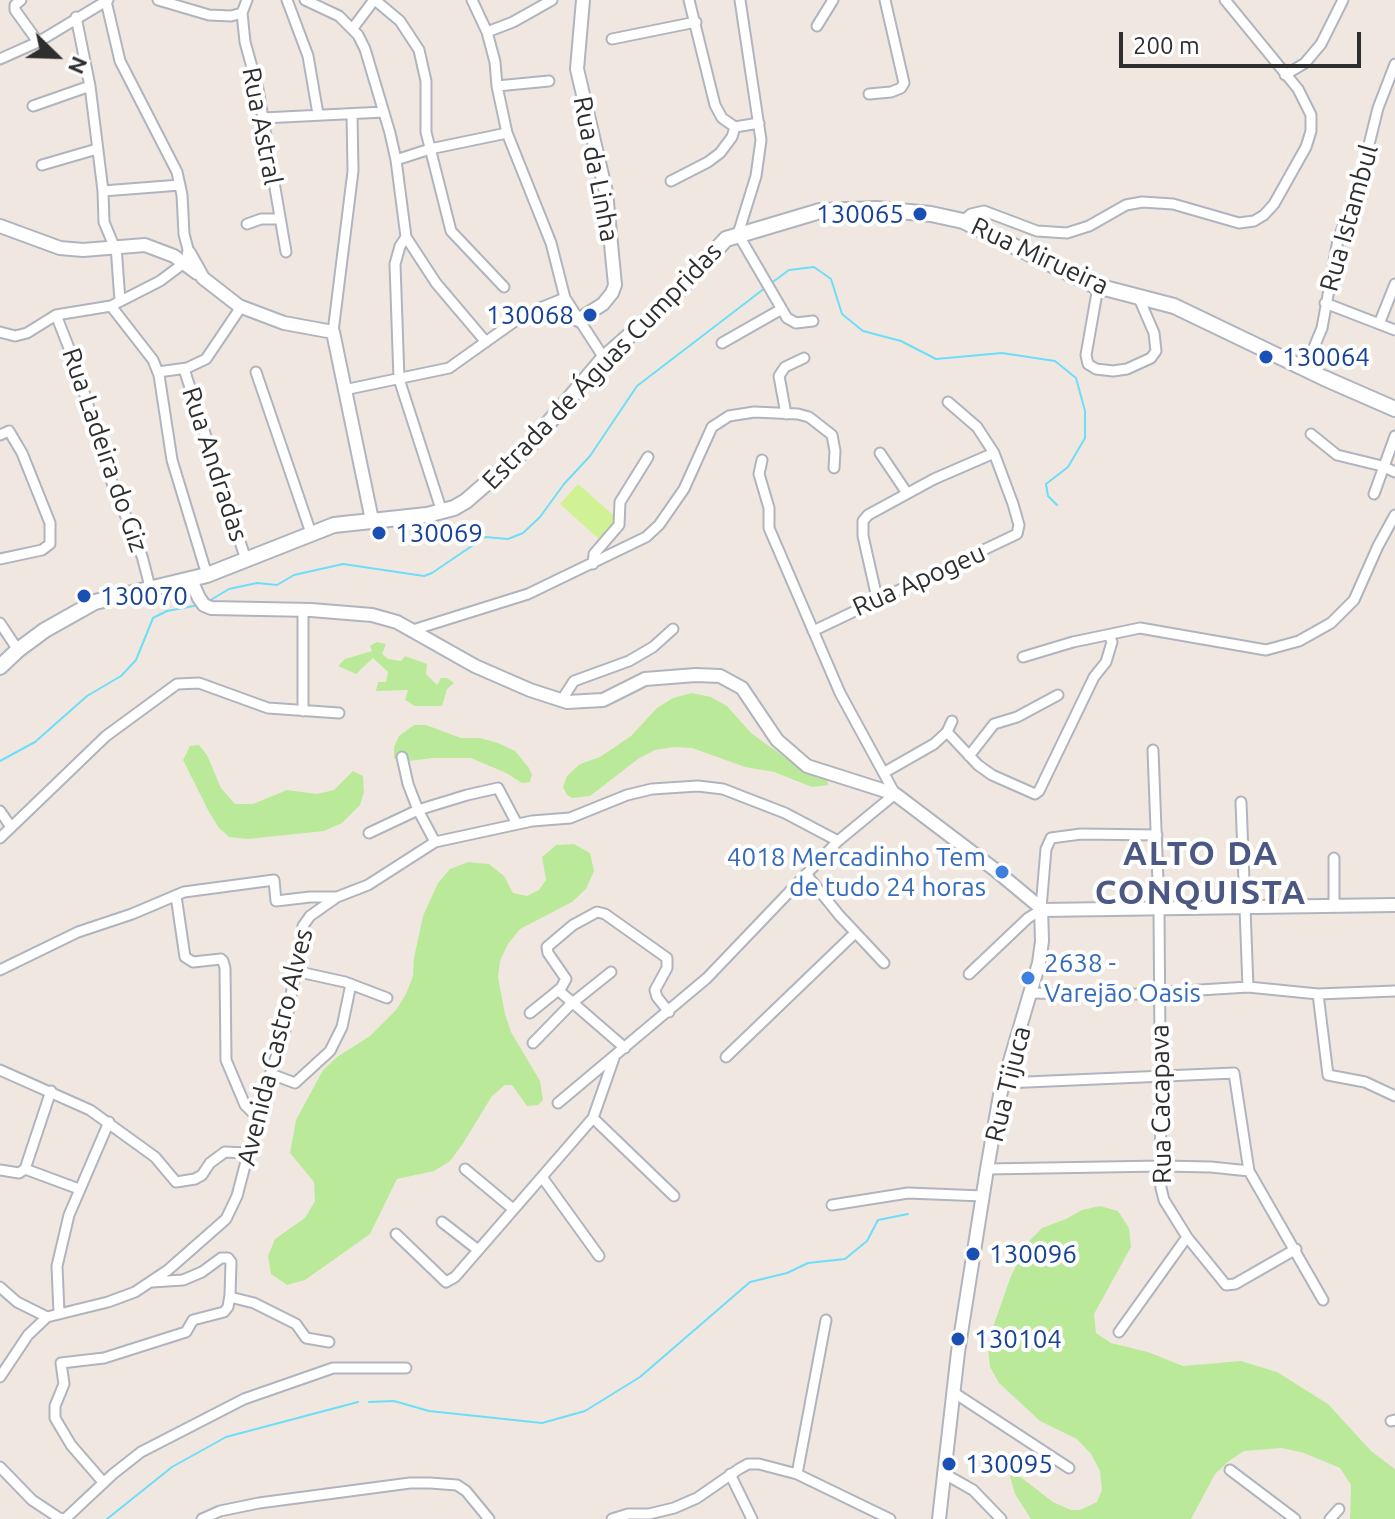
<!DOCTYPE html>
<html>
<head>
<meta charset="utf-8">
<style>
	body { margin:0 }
	#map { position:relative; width:1395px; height:1519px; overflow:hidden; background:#f0e8e0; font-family:Ubuntu,sans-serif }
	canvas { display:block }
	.north { position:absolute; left:16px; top:16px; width:80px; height:80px; -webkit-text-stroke:6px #fff; paint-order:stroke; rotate:113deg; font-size:22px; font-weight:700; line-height:32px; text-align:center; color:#2e2e2e }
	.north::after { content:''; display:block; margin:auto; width:28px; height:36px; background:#2e2e2e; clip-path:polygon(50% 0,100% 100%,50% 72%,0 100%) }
	.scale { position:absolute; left:1119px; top:32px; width:242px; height:36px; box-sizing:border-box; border:4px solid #2e2e2e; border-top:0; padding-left:10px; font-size:24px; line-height:28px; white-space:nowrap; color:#2e2e2e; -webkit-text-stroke:6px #fff; paint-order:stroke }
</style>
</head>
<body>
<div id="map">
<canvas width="1395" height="1519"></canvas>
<div class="north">N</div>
<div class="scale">200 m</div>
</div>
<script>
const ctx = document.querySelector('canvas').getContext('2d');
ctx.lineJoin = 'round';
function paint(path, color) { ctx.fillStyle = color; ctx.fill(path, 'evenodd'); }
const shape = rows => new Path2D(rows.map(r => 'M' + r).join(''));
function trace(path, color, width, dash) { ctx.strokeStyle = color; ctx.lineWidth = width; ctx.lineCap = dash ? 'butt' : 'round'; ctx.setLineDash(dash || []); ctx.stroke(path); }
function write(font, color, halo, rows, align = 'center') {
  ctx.font = font + ' Ubuntu,sans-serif'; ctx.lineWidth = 8; ctx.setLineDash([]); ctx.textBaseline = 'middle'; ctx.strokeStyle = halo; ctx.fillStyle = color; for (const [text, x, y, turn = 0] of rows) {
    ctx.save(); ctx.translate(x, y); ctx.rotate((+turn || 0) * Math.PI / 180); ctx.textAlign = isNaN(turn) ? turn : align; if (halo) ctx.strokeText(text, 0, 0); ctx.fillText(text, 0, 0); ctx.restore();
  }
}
const green = shape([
	[377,642,386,644,382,654,388,659,401,661,405,656,427,664,426,674,437,685,441,678,447,678,454,683,447,689,442,706,415,706,405,700,408,690,376,691,378,682,386,682,388,672,373,658,356,674,338,666,345,659,372,651,370,646],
	[692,693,711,697,727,706,751,733,766,744,810,774,827,778,828,785,812,787,774,772,745,767,692,748,674,747,655,750,638,759,590,796,572,798,567,795,563,787,567,776,580,764,600,757,631,736,657,708,673,698],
	[414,725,426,725,461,738,480,738,498,743,515,751,529,768,532,775,530,782,522,783,506,773,471,758,433,758,400,762,394,758,394,747,399,736],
	[199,745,207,755,221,788,235,804,253,804,287,790,317,794,334,790,353,771,363,776,364,792,360,805,342,823,324,831,248,839,229,837,219,828,209,812,183,760,190,746],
	[574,844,590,853,594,871,586,889,572,902,520,929,508,944,500,961,498,977,505,1014,511,1032,540,1081,543,1100,538,1105,527,1106,512,1085,505,1085,492,1096,462,1145,450,1161,434,1171,397,1179,370,1234,305,1280,287,1285,271,1274,268,1256,275,1239,305,1218,315,1201,314,1182,290,1153,296,1120,323,1070,337,1057,370,1036,396,1010,406,994,413,976,414,958,423,916,438,883,450,869,468,862,489,864,504,876,513,893,527,896,539,890,546,880,542,857,556,845],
	[1100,1206,1118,1211,1129,1228,1131,1247,1094,1314,1096,1333,1111,1343,1148,1352,1183,1366,1241,1361,1277,1372,1328,1404,1371,1451,1395,1469,1395,1519,1350,1519,1351,1485,1340,1468,1304,1453,1282,1448,1244,1451,1229,1461,1215,1474,1191,1519,1031,1519,1015,1494,1010,1476,1014,1472,1053,1502,1071,1510,1080,1510,1097,1502,1102,1490,1100,1471,1091,1454,1077,1439,1040,1421,999,1383,990,1367,988,1348,992,1330,1011,1276,1029,1241,1042,1228,1066,1219,1082,1210]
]);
const pitch = shape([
	[578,484,618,519,601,541,560,504]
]);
const stream = shape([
	[770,284,789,270,814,267,831,279,842,314,863,331,901,341,936,359,1002,353,1055,361,1076,378,1085,411,1085,438,1068,467,1046,484,1048,496,1057,505],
	[209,601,229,589,257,583,277,585,294,575,343,564,424,576,432,573,485,537,508,539,523,533,540,517,564,484,590,456,637,386,765,288],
	[0,761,35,742,87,696,121,676,136,660,153,618,167,611,199,605],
	[369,1402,394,1401,429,1411,542,1423,585,1411,640,1377,750,1282,787,1273,808,1263,845,1259,867,1241,878,1220,908,1214],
	[107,1519,172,1467,226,1437,358,1402]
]);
const minor = shape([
	[21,0,15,5,15,10,38,42],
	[158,0,209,15,231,16,242,13],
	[247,0,242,13,245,42,258,89,286,252],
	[287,0,308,56,318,114],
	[305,0,339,16,358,35,365,49,390,133,396,160,406,237,400,246,395,264,399,379,442,512],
	[375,0,400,21,419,50,426,81,426,132,451,231,504,287],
	[472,0,487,32,495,62,497,86,507,133,551,243,565,298,604,358],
	[689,0,715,105,722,118,735,127,759,123],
	[740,0,761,140,756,176,738,234,787,318,796,323,813,321],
	[106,1,120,61,177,172,182,195,184,234,189,253,184,263,160,281,111,306],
	[76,17,90,86,103,191,104,222,114,246],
	[817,26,833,0],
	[353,28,374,0],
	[487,32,513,22,552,0],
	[612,39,696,22],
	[0,59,38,42,108,0],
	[1285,75,1305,63,1321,44,1343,0],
	[497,86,549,81],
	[869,94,891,92,901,88,904,83,885,0],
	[33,106,90,86],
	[263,118,384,112],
	[396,160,430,149,507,133],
	[42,165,97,149],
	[671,181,708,162,720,153,732,137,735,127],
	[103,191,180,185],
	[963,221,971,214,984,211,1037,231,1067,233,1089,226,1126,205,1142,202,1173,204,1239,223,1254,221,1264,215,1274,204,1306,147,1311,131,1311,115,1298,89,1225,0],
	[247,224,261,219,280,219],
	[406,237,436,283,486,342],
	[116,246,120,301],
	[1098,287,1086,355,1088,364,1096,369,1113,371,1127,369,1151,358,1156,351,1154,333,1138,296],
	[1325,303,1395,330],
	[56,315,76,366,111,480,142,556,150,587],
	[1379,324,1395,284],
	[0,332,15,336,27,333,56,315,111,306,153,360,159,375,172,460,207,575],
	[333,332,353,171,352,114],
	[722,343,780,310],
	[184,369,246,560],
	[1305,369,1322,328,1338,240,1360,181,1378,108,1395,64],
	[158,372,187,368,206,359,241,307],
	[256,372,311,533],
	[344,390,449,368,525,314,565,298],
	[786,414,779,376,785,367,804,358],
	[1311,434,1337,455,1382,466,1395,472],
	[0,435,9,431,22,453,50,523,50,544,42,550,0,559],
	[880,453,907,493],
	[1374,494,1395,436],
	[593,564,594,554,619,525,620,502,648,457],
	[877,598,863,536,863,521,868,515,934,479,994,453],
	[0,623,18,650],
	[413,630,528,594,646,537,659,525,684,489,712,427,729,416,754,412,798,414,809,417,832,435,835,451,834,468],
	[813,631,1017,534,1019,525,1013,504,994,453,977,427,948,402],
	[1023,657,1073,642,1140,628,1266,650,1299,641,1331,623,1354,600,1378,546,1395,515],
	[561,701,574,681,629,661,653,647,673,629],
	[303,711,303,611],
	[947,732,978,765,992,775,1035,794,1039,791,1094,677,1106,662,1112,642,1109,635],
	[1153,750,1159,908,1161,1188,1164,1200,1187,1237,1226,1285,1235,1284,1296,1249],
	[969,756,994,724,1017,717,1058,695],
	[402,757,408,784,418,810,435,842],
	[885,772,934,744,947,732,952,721],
	[1241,802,1248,987],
	[0,811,11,827],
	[369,833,418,810,467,795,498,788,517,824],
	[0,838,106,736,177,684,199,683,268,708,339,713],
	[806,874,839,915,884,963],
	[176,896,185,957,193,962,221,959,223,961,225,968,226,1060,245,1105,259,1119],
	[1334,905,1334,858],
	[1041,908,1046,849,1051,838,1081,834,1157,835],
	[0,970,78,932,132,914,184,892,274,880,276,901,310,897,337,897],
	[295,971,345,982,387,998],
	[969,974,1028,918,1041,910],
	[558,990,625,1048],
	[1032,993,1120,995,1248,987,1318,994,1395,991],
	[1318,994,1328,1075,1365,1082,1395,1096],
	[530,1013,561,988,566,979,548,953,547,947,573,925,597,912,605,914,667,958,667,968,655,990,657,997,669,1012],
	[533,1043,571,1004,611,972],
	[726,1057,855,933],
	[0,1070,90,1110,155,1157,176,1182,195,1179,202,1175,210,1163,225,1152,247,1153],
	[271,1074,295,1083,330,1051,342,1027,351,984],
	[1004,1083,1234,1073,1249,1171,1323,1300],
	[558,1103,707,978,838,841,895,794,840,693,769,528,769,508,759,474,762,460],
	[593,1118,674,1196],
	[25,1169,51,1091],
	[25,1169,79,1189],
	[465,1169,513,1209],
	[987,1169,1162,1166,1211,1167,1249,1171],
	[0,1170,19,1173,25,1169],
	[542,1177,599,1256],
	[832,1205,908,1193,983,1196],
	[442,1222,478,1250],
	[396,1234,446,1282,455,1277,593,1118,614,1058],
	[0,1287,17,1302,47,1317],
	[230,1297,254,1303,296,1324,306,1338,329,1342],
	[59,1313,57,1266,69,1215,109,1122],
	[1119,1332,1187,1237],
	[0,1377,28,1335,47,1317,108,1302,135,1292,168,1270,226,1219,237,1196,264,1093,285,1030,303,926,310,916,337,897,368,885,435,842,532,821,570,818,627,795,652,789,698,786,723,789,785,813,838,841],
	[953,1392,1069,1468],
	[1391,1421,1395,1420],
	[0,1467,32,1500,59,1518,65,1519,113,1474,141,1452,244,1399,333,1368,406,1368],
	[1230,1470,1295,1519],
	[943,1473,973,1490,1001,1519],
	[730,1474,752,1519],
	[797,1474,826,1320],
	[103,1482,71,1445,55,1418,55,1406,64,1384,61,1363,104,1358,186,1332,193,1320,224,1312,228,1307,230,1295,231,1262,228,1258,221,1258,202,1272,183,1280,152,1282],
	[202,1519,220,1511,259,1503,410,1483,430,1483,457,1485,466,1491,489,1519],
	[612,1519,628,1514,649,1514,674,1508,697,1498,739,1469,748,1464,759,1464,797,1474,890,1519],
	[1330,1519,1339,1509]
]);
const tertiary = shape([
	[0,226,60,248,83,250,145,245,174,256,197,273],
	[189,253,203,278,239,306,284,323,333,332,372,520],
	[578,320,603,304,612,293,615,285,606,192,577,69,583,0],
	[191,580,199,598,204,605,211,608,311,610,372,615,397,622,475,666,530,690,567,702,603,700,645,679,696,675,720,676,742,688,777,740,807,766,895,794,994,869,1041,908,1042,941,1039,963,1000,1095,987,1169,958,1352,939,1519],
	[1041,910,1395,905]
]);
const secondary = shape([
	[0,667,18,650,45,630,95,602,207,575,334,525,427,515,454,508,466,501,528,447,604,358,671,299,726,239,820,211,877,209,931,214,963,221,1093,285,1174,306,1324,378,1395,409]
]);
const markers = [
	[920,214,8,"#1a4fb4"],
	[590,315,8,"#1a4fb4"],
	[1266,357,8,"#1a4fb4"],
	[379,533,8,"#1a4fb4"],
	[84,596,8,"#1a4fb4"],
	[1002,872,8,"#3f7fe0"],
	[1028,978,8,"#3f7fe0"],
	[973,1254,8,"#1a4fb4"],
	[958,1339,8,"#1a4fb4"],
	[949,1464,8,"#1a4fb4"]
];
const streetNames = [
	["Rua Astral",262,126,79],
	["Rua da Linha",596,169,79],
	["Rua Istambul",1349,218,-74],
	["Rua Mirueira",1040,256,25],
	["Estrada de Águas Cumpridas",602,366,-46],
	["Rua Ladeira do Giz",105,450,71],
	["Rua Andradas",215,464,72],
	["Rua Apogeu",919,580,-24],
	["Avenida Castro Alves",275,1047,-76],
	["Rua Tijuca",1008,1084,-76],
	["Rua Cacapava",1161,1104,-91]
];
const transitNames = [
	["130065",904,214,"right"],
	["130068",574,315,"right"],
	["130064",1282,357],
	["130069",395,533],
	["130070",100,596],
	["130096",989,1254],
	["130104",974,1339],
	["130095",965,1464]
];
const shopNames = [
	["4018 Mercadinho Tem",986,857],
	["de tudo 24 horas",986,887],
	["2638 -",1044,963,"left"],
	["Varejão Oasis",1044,993,"left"]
];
const districtNames = [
	["ALTO DA",1201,854],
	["CONQUISTA",1201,893]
];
paint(green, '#baea99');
paint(pitch, '#d1f195');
trace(stream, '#6dddf8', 2);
trace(minor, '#b0b4be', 13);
trace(tertiary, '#b0b4be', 16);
trace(secondary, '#b0b4be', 18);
trace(minor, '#fff', 9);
trace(tertiary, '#fff', 12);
trace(secondary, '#fff', 14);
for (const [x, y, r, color] of markers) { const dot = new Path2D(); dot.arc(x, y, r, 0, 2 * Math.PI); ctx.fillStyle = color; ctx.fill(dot); trace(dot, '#fff', 3); }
write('26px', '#2e2e2e', '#fff', streetNames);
write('26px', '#164399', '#fff', transitNames, 'left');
write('26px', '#366cbe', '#fff', shopNames, 'right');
ctx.letterSpacing = '2px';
write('bold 34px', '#4a5883', '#fff', districtNames);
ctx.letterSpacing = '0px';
</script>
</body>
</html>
